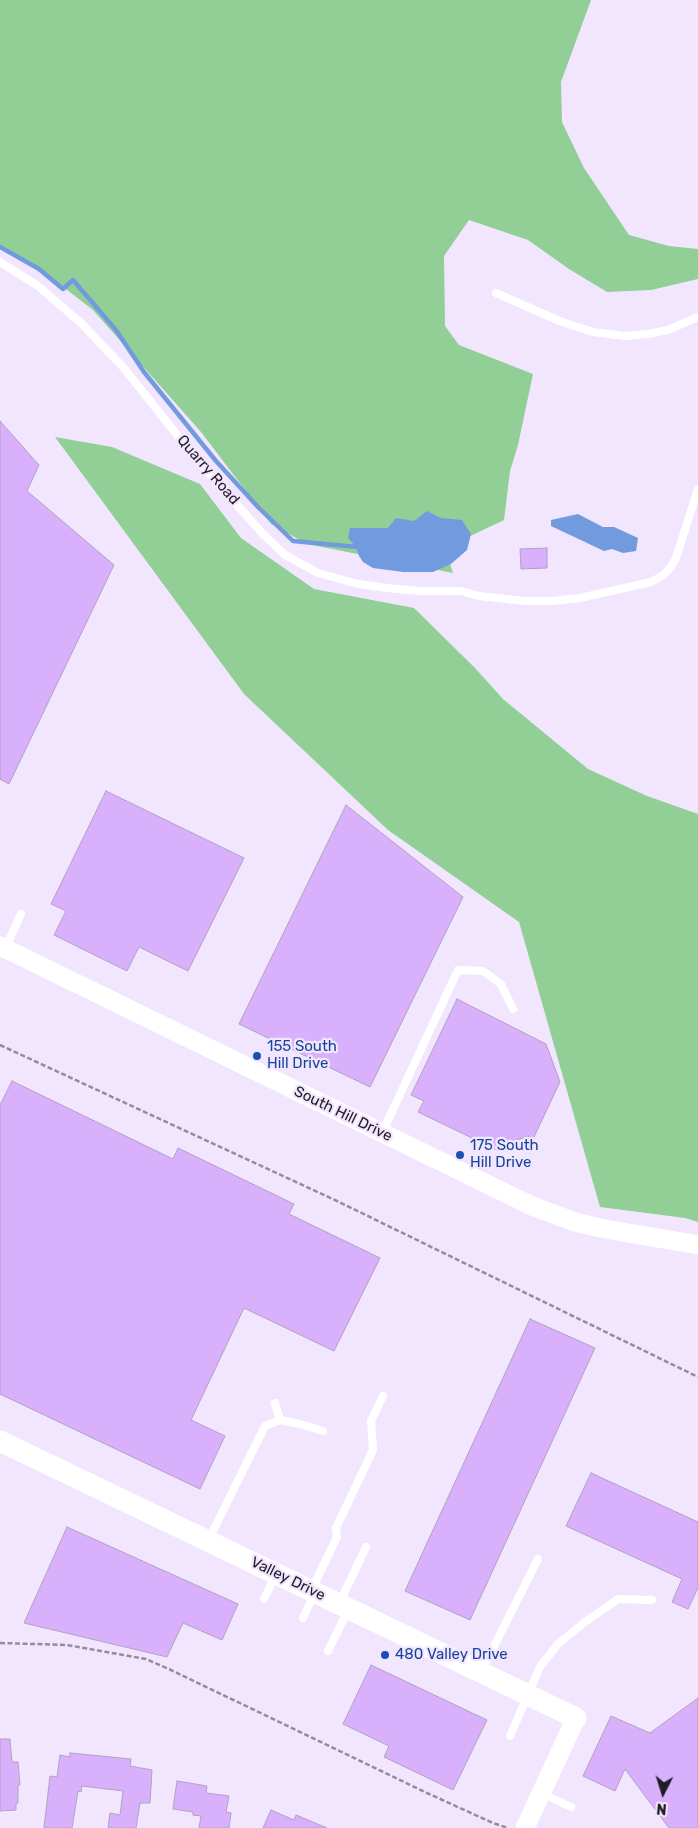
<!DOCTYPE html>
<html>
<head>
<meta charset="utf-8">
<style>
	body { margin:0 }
	#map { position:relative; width:698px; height:1828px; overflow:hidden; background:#f2e6fe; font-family:Rubik,sans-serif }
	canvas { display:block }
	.north { position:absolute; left:638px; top:1768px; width:50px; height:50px; -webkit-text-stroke:4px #f2e6fe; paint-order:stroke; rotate:185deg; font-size:14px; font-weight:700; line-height:20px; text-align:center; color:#221c27 }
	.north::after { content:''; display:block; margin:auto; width:18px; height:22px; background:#221c27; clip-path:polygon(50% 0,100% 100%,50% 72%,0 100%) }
</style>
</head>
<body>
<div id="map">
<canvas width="698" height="1828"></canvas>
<div class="north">N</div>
</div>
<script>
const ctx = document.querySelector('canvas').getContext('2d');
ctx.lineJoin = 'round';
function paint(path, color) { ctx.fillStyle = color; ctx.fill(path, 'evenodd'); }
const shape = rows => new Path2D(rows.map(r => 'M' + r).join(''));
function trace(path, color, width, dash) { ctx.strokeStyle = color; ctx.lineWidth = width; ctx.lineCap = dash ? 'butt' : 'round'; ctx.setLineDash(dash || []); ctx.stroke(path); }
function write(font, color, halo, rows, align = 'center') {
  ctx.font = font + ' Rubik,sans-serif'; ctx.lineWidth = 4.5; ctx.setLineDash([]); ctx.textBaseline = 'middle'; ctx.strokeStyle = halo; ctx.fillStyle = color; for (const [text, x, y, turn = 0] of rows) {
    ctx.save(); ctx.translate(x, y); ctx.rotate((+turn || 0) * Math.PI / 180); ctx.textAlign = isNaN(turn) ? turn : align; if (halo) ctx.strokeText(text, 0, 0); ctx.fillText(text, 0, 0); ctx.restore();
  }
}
const green = shape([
	[0,0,591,0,561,82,562,122,584,168,629,235,669,246,698,249,698,279,651,290,607,292,569,269,528,240,469,220,444,256,445,326,459,345,533,374,518,445,510,471,504,520,445,548,453,573,307,544,271,524,201,432,93,310,36,266,0,248],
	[55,437,112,447,200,484,241,538,314,589,414,608,475,668,503,699,588,769,647,796,698,814,698,1222,685,1218,600,1207,519,922,388,830,244,694]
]);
const water = shape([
	[427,511,441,518,462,520,471,534,467,550,451,564,433,572,403,572,373,568,363,562,359,556,356,547,348,538,350,528,388,528,396,518,414,521],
	[578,514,603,527,614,527,638,538,636,551,623,553,612,549,604,551,551,526,551,520]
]);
const stream = shape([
	[0,247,39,269,63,289,73,280,116,330,144,372,216,461,258,507,293,541,357,547]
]);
const building = shape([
	[0,421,39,465,27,491,114,565,9,784,0,779,0,421],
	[547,548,547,568,521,569,520,549,547,548],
	[106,791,244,858,188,971,139,947,127,971,54,935,66,911,51,904,106,791],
	[346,805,463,897,370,1087,239,1024,346,805],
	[457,999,546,1044,560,1082,533,1139,528,1136,501,1146,499,1151,418,1112,424,1101,411,1095,457,999],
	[12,1081,173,1159,178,1148,294,1204,289,1214,380,1258,334,1351,244,1308,191,1420,225,1436,200,1489,0,1394,0,1105,12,1081],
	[530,1319,595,1348,470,1620,405,1591,530,1319],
	[591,1473,698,1522,698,1588,688,1609,672,1602,682,1579,566,1526,591,1473],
	[67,1527,238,1604,222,1640,183,1623,167,1657,24,1623,67,1527],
	[371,1665,487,1720,453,1790,384,1757,389,1746,343,1724,371,1665],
	[698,1698,698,1828,669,1828,625,1769,615,1791,583,1776,611,1716,650,1733,698,1698],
	[0,1739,10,1739,12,1762,18,1762,20,1785,18,1785,18,1803,16,1803,16,1810,0,1811,0,1739],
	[70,1753,131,1759,130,1766,152,1770,150,1803,140,1803,136,1828,108,1828,110,1813,120,1815,123,1791,82,1786,81,1792,78,1791,72,1828,44,1828,50,1776,57,1777,60,1755,70,1757,70,1753],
	[177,1781,207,1786,206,1793,229,1796,226,1812,231,1813,229,1828,199,1828,201,1816,193,1815,193,1812,173,1809,177,1781],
	[271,1810,294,1820,296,1815,327,1828,263,1828,271,1810]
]);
const path = shape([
	[0,1045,337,1201,698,1377],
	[0,1643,67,1645,146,1659,171,1670,427,1793,493,1823,508,1828]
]);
const service = shape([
	[0,262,38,286,81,323,123,367,197,460,263,534,285,555,318,573,358,584,387,588,419,591,461,591,479,596,524,601,552,601,580,598,651,582,662,576,670,568,676,558,698,489],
	[496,293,562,322,593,332,625,336,648,334,668,330,698,317],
	[5,949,21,914],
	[382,1133,458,970,483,971,501,984,513,1009],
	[280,1420,300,1424,323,1431],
	[209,1539,265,1426,280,1420,275,1403],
	[312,1589,337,1537,336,1528,373,1450,371,1421,383,1396],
	[264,1599,275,1576],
	[339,1604,366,1547],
	[303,1618,314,1594],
	[328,1651,348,1610],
	[482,1670,538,1559],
	[510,1736,540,1667,558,1644,585,1622,618,1599,652,1600],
	[541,1793,571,1807]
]);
const tertiary = shape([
	[0,946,532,1206,575,1222,605,1229,698,1245],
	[525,1828,576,1718]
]);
const secondary = shape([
	[0,1441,576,1718]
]);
const markers = [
	[257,1056,5,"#1a4fb4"],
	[460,1155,5,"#1a4fb4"],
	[385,1655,5,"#1a4fb4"]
];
const streetNames = [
	["Quarry Road",208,470,49],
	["South Hill Drive",343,1114,26],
	["Valley Drive",288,1579,26]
];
const transitNames = [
	["155 South",267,1047],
	["Hill Drive",267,1064],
	["175 South",470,1146],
	["Hill Drive",470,1163],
	["480 Valley Drive",395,1655]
];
paint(green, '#91cf97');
paint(water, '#729adf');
trace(stream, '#729adf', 4.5);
paint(building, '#d9b0fb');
trace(building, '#b0a2be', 1);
trace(path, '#958b9e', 2.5, [5, 2.5]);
trace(service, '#fff', 8);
trace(tertiary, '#fff', 19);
trace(secondary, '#fff', 21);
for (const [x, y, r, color] of markers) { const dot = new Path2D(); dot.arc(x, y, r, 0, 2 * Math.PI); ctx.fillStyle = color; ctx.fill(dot); trace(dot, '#f2e6fe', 2); }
write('15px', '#221c27', '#f2e6fe', streetNames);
write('15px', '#164399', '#f2e6fe', transitNames, 'left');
</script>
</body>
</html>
